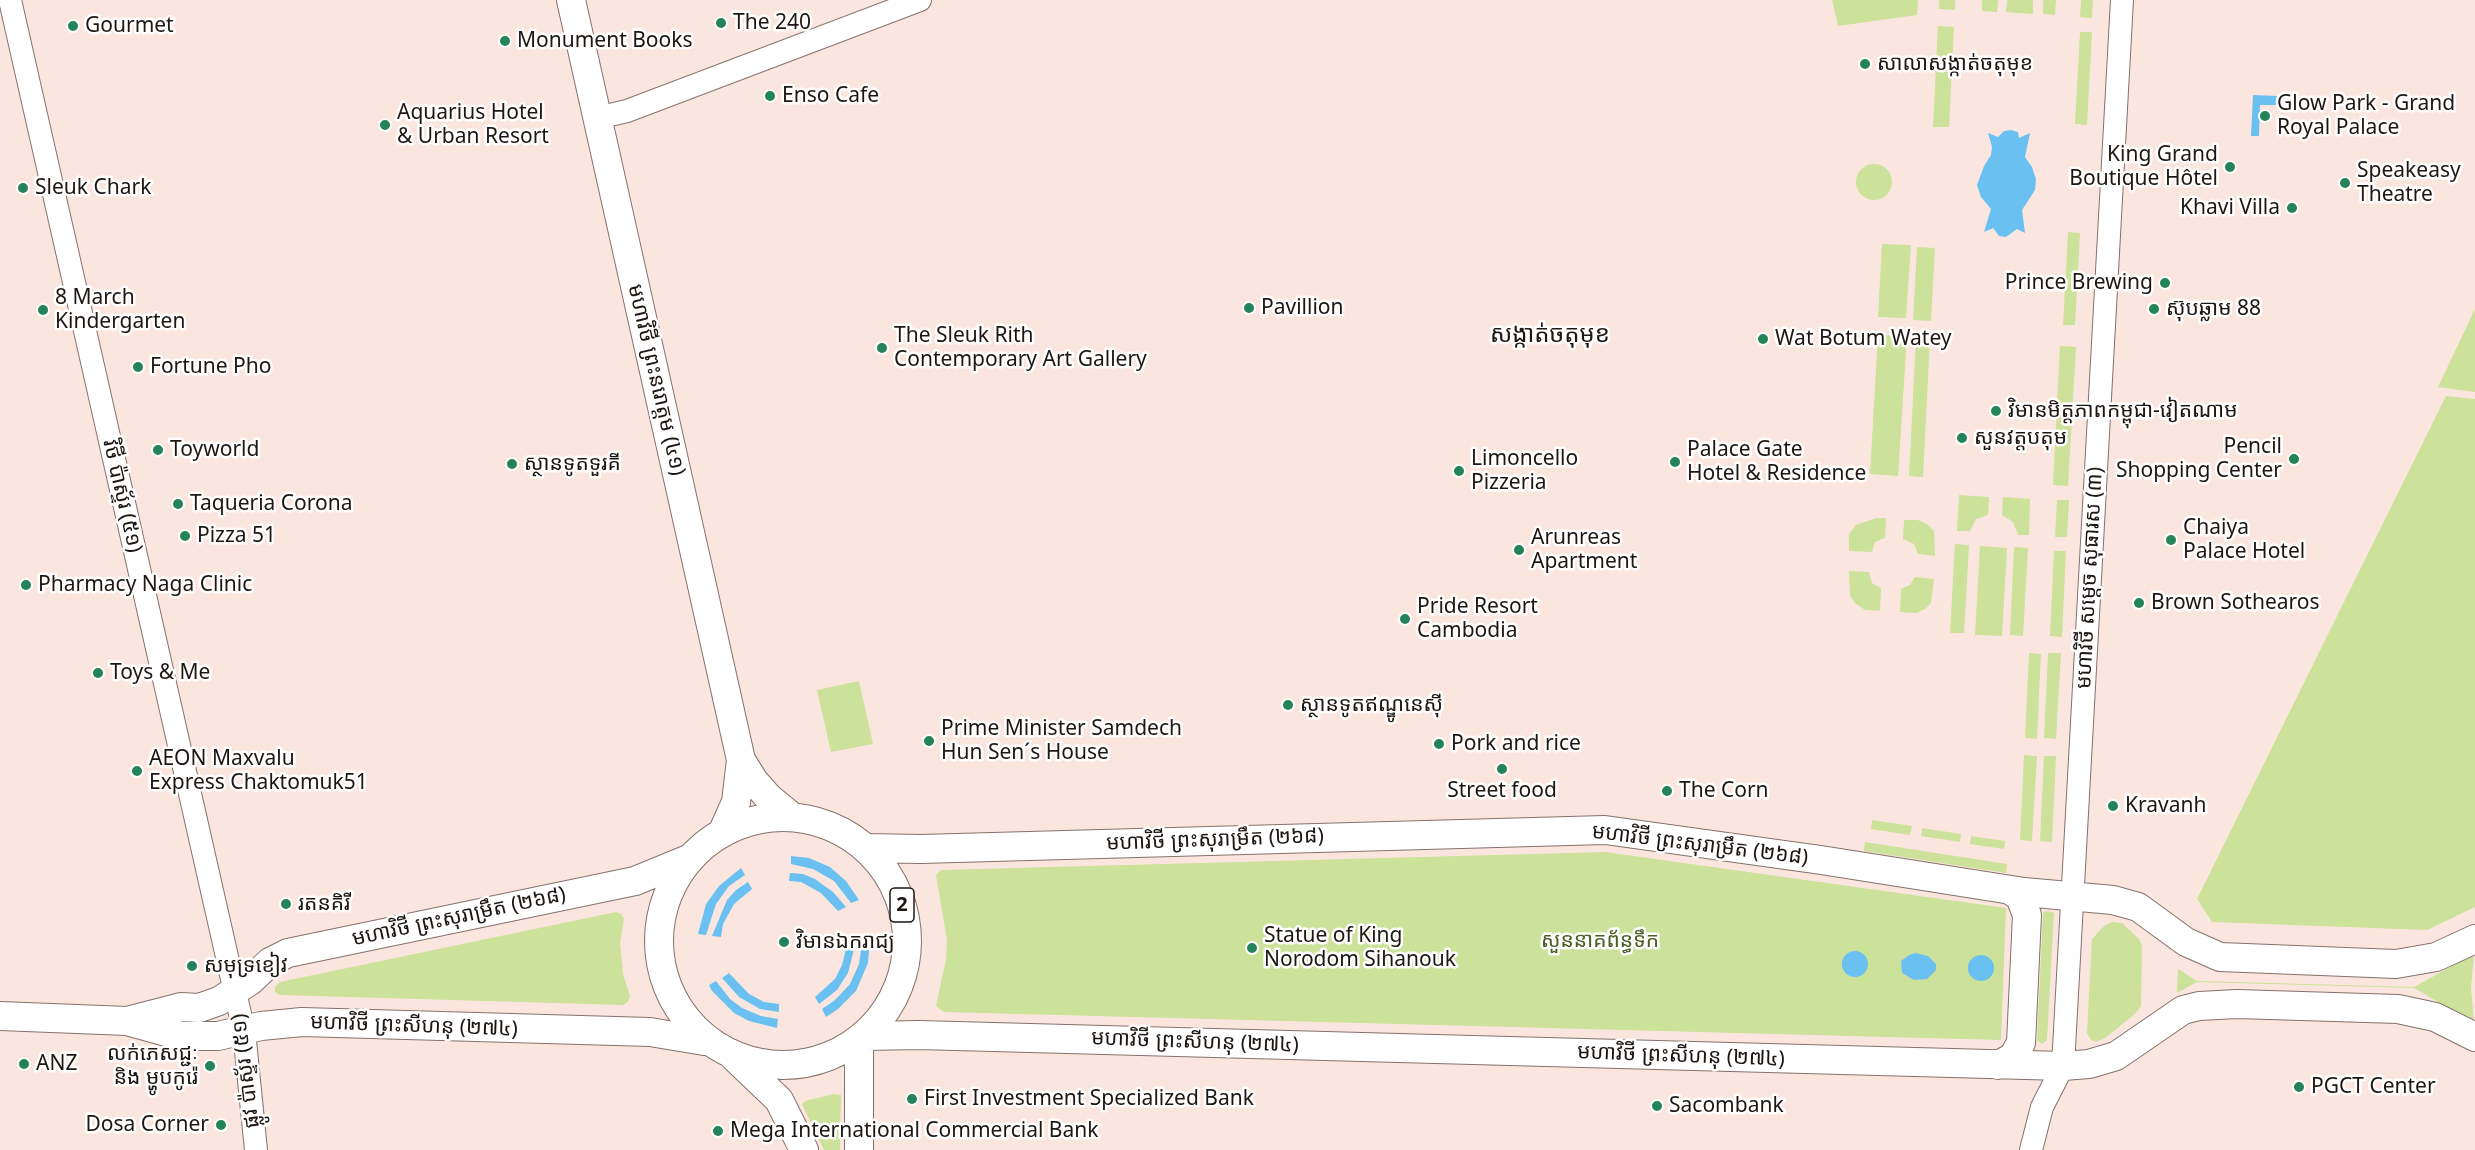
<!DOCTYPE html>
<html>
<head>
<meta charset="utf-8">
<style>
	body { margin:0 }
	canvas { display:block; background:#fbe6df }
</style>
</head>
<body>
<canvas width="2475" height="1150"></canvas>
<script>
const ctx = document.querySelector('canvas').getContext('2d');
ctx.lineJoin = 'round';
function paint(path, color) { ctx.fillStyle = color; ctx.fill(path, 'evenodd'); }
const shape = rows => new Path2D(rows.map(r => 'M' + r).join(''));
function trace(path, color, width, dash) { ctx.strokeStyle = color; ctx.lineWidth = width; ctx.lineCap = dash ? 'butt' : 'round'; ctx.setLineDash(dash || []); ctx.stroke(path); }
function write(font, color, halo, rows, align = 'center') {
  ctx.font = font + ' "Noto Sans","Noto Sans Khmer",sans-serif'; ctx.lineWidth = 5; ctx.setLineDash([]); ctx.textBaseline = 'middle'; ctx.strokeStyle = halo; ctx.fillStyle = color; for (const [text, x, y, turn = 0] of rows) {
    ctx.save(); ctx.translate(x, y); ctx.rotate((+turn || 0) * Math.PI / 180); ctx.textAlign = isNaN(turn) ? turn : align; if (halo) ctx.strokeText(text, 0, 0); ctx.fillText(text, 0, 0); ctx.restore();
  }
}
const green = shape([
	[1832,0,1918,0,1917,15,1838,26],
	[1939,0,1955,0,1955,10,1939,9],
	[1982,0,1998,0,1997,12,1982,11],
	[2007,0,2033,0,2033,14,2006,12],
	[2043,0,2056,0,2055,15,2043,14],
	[2081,0,2093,0,2092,18,2080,17],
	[1938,26,1954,27,1949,127,1933,127],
	[2080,32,2092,32,2087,125,2075,124],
	'1856 182a18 18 0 1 1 36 0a18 18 0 1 1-36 0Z',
	[2068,232,2080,233,2075,325,2063,325],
	[1882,244,1911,245,1906,318,1878,317],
	[1917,247,1935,248,1931,321,1913,320],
	[2475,309,2475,392,2438,387],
	[1878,335,1907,336,1898,476,1870,474],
	[1916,338,1930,339,1923,477,1909,476],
	[2060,346,2076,347,2068,486,2053,485],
	[2446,396,2475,399,2475,907,2427,930,2212,922,2197,899],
	[1959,495,1989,497,1988,515,1976,519,1970,531,1957,531],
	[2003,497,2030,499,2029,535,2018,535,2013,522,2002,515],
	[2057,500,2069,500,2067,537,2055,537],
	[1876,518,1886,518,1885,538,1875,542,1872,552,1849,551,1849,534,1856,525],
	[1904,520,1918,520,1927,524,1934,531,1935,556,1918,554,1914,544,1903,539],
	[1955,544,1969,545,1964,633,1950,633],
	[1980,546,2007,548,2002,636,1975,635],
	[2014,547,2028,548,2023,636,2010,635],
	[2054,551,2066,551,2062,637,2050,636],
	[1849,571,1869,572,1872,583,1881,588,1880,611,1865,610,1855,603,1850,596],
	[1915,577,1934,579,1931,603,1925,609,1916,613,1900,612,1901,589,1910,585],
	[2029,653,2041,654,2037,739,2025,738],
	[2048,653,2061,653,2056,739,2044,738],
	[859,681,873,744,831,752,817,690],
	[2024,755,2037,756,2032,841,2020,840],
	[2044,756,2056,756,2052,842,2040,841],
	[1872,820,1912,826,1910,835,1871,829],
	[1922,828,1961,834,1960,842,1921,836],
	[1971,836,2005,841,2004,849,1970,844],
	[1865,842,2007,864,2006,873,1864,851],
	[1605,852,2006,908,2001,1040,944,1012,936,1006,946,959,947,940,936,875,941,870],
	[2048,911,2054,913,2047,1040,2042,1044,2037,1040,2043,912],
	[616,912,621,914,624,919,620,943,623,974,630,996,628,1002,623,1005,280,995,275,992,275,987,280,982],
	[2112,922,2122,923,2139,939,2142,946,2141,1006,2135,1014,2105,1038,2096,1042,2091,1040,2087,1033,2092,939,2104,926],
	[2474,954,2471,988,2474,1023,2414,988,2197,982,2177,993,2178,969,2197,981,2414,987],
	[834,1094,841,1095,840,1150,824,1150,802,1104,805,1101]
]);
const water = shape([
	[2253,95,2277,96,2276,105,2260,105,2259,136,2251,136],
	[2011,130,2018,132,2019,138,2030,133,2025,157,2032,167,2036,179,2035,190,2022,210,2025,233,2017,229,2006,237,1999,236,1993,228,1984,232,1991,209,1981,197,1977,185,1984,166,1991,155,1992,147,1988,133,1998,137,2004,131],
	[791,856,809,858,830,867,846,881,859,900,851,903,834,881,813,869,791,864],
	[741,868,745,875,729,886,716,904,706,935,698,934,706,904,719,886],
	[790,873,803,874,815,879,833,892,846,907,838,911,821,893,801,882,789,881],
	[748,882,752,889,734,904,723,924,721,937,712,936,727,900,736,890],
	[846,949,854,949,848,973,837,990,819,1004,815,997,835,979,842,965],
	[861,950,869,950,868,963,856,991,838,1009,826,1017,822,1009,835,1000,850,984,859,964],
	'1842 964a13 13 0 1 1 26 0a13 13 0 1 1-26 0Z',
	[1916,953,1928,956,1936,964,1936,970,1927,979,1914,980,1902,973,1901,961,1909,955],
	'1968 968a13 13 0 1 1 26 0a13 13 0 1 1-26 0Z',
	[729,973,749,994,764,1002,779,1004,779,1012,760,1009,739,997,722,978],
	[716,981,730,999,742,1008,761,1016,778,1019,777,1028,749,1021,734,1013,712,991,709,985]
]);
const minor = shape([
	[10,0,235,992,244,1031,256,1150],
	[597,118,627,111,920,0],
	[2031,1150,2042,1107,2063,1066,2122,0]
]);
const major = shape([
	[571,0,741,760,736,802,723,831],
	[741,760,754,781,768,797,790,815],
	'659 941a124 124 0 1 1 248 0a124 124 0 1 1-248 0Z',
	[866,848,921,849,1605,830,1821,860,2024,892,2113,900,2138,907,2186,942,2220,957,2396,964,2436,957,2475,939],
	[0,1016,127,1021,181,1036,218,1036,261,1026,302,1022,650,1032,704,1041],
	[127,1021,181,1007,199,1008,219,1001,250,981,270,962,288,953,635,881,691,858],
	[865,1036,919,1035,2063,1066,2089,1064,2116,1056,2183,1010,2199,1006,2237,1004,2398,1009,2435,1017,2475,1037],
	[734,1057,779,1100,804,1150],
	[1998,1065,2013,1057,2021,1043,2027,915,2020,897,2010,890],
	[859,1150,859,1041]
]);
const markers = [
	[721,23,6,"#25835a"],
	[73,26,6,"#25835a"],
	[505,41,6,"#25835a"],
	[1865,64,6,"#25835a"],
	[770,96,6,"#25835a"],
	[2265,116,6,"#25835a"],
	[385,125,6,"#25835a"],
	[2230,167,6,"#25835a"],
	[2345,183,6,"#25835a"],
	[23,188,6,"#25835a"],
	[2292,208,6,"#25835a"],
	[2165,283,6,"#25835a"],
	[1249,308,6,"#25835a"],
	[2154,309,6,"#25835a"],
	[43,310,6,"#25835a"],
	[1763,339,6,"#25835a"],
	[882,348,6,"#25835a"],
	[138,367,6,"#25835a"],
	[1996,411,6,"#25835a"],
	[1962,438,6,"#25835a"],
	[158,450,6,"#25835a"],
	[2294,459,6,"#25835a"],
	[1675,462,6,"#25835a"],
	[512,464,6,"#25835a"],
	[1459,471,6,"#25835a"],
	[178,504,6,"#25835a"],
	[185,536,6,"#25835a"],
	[2171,540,6,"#25835a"],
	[1519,550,6,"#25835a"],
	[26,585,6,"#25835a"],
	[2139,603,6,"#25835a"],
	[1405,619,6,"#25835a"],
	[98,673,6,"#25835a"],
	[1288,705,6,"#25835a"],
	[929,741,6,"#25835a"],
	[1439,744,6,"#25835a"],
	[1502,769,6,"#25835a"],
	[137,771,6,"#25835a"],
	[1667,791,6,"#25835a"],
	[2113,806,6,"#25835a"],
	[286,904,6,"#25835a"],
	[784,942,6,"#25835a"],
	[1252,948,6,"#25835a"],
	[192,966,6,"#25835a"],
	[24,1064,6,"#25835a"],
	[210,1066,6,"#25835a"],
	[2299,1087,6,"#25835a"],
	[912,1099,6,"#25835a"],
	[1657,1106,6,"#25835a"],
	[221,1125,6,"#25835a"],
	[718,1131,6,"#25835a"]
];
const shields = [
	[902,905,24]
];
const shieldNames = [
	["2",902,905]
];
const poiNames = [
	["The 240",733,23],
	["Gourmet",85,26],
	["Monument Books",517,41],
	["សាលាសង្កាត់ចតុមុខ",1877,64],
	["Enso Cafe",782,96],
	["Glow Park - Grand",2277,104],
	["Royal Palace",2277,128],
	["Aquarius Hotel",397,113],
	["& Urban Resort",397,137],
	["King Grand",2218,155,"right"],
	["Boutique Hôtel",2218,179,"right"],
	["Speakeasy",2357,171],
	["Theatre",2357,195],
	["Sleuk Chark",35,188],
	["Khavi Villa",2280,208,"right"],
	["Prince Brewing",2153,283,"right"],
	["8 March",55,298],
	["Kindergarten",55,322],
	["Pavillion",1261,308],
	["ស៊ុបឆ្លាម 88",2166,309],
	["The Sleuk Rith",894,336],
	["Contemporary Art Gallery",894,360],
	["Wat Botum Watey",1775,339],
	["Fortune Pho",150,367],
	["វិមានមិត្តភាពកម្ពុជា-វៀតណាម",2008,411],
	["សួនវត្តបតុម",1974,438],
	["Pencil",2282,447,"right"],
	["Shopping Center",2282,471,"right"],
	["Toyworld",170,450],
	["Palace Gate",1687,450],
	["Hotel & Residence",1687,474],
	["Limoncello",1471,459],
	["Pizzeria",1471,483],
	["ស្ថានទូតទួរគី",524,464],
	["Taqueria Corona",190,504],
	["Chaiya",2183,528],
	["Palace Hotel",2183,552],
	["Pizza 51",197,536],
	["Arunreas",1531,538],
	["Apartment",1531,562],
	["Pharmacy Naga Clinic",38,585],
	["Brown Sothearos",2151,603],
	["Pride Resort",1417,607],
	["Cambodia",1417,631],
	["Toys & Me",110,673],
	["ស្ថានទូតឥណ្ឌូនេស៊ី",1300,705],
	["Prime Minister Samdech",941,729],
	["Hun Sen´s House",941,753],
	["Pork and rice",1451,744],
	["AEON Maxvalu",149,759],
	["Express Chaktomuk51",149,783],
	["Street food",1502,791,"center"],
	["The Corn",1679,791],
	["Kravanh",2125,806],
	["រតនគិរី",298,904],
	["Statue of King",1264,936],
	["Norodom Sihanouk",1264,960],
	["វិមានឯករាជ្យ",796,942],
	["សមុទ្រខៀវ",204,966],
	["លក់ភេសជ្ជៈ",198,1054,"right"],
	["និង ម្ហូបកូរ៉េ",198,1078,"right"],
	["ANZ",36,1064],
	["PGCT Center",2311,1087],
	["First Investment Specialized Bank",924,1099],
	["Sacombank",1669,1106],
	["Dosa Corner",209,1125,"right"],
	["Mega International Commercial Bank",730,1131]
];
const streetNames = [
	["មហាវិថី ព្រះនរោត្តម (៤១)",656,380,77],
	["វិថី ប៉ាស្ទ័រ (៥១)",122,496,77],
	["មហាវិថី សម្តេច សុធារស (៣)",2090,578,-87],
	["មហាវិថី ព្រះសុរាម្រឹត (២៦៨)",1215,840,-2],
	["មហាវិថី ព្រះសុរាម្រឹត (២៦៨)",1700,845,7],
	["មហាវិថី ព្រះសុរាម្រឹត (២៦៨)",459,917,-12],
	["មហាវិថី ព្រះសីហនុ (២៧៤)",414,1026,2],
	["មហាវិថី ព្រះសីហនុ (២៧៤)",1195,1042,2],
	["មហាវិថី ព្រះសីហនុ (២៧៤)",1681,1056,2],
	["ផ្លូវ ប៉ាស្ទ័រ (៥១)",246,1071,-97]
];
const parkNames = [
	["សួននាគព័ន្ធទឹក",1600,941]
];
const quarterNames = [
	["សង្កាត់ចតុមុខ",1550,335]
];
paint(green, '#cce19a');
paint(water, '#69c0f1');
trace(minor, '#84726c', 24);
trace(major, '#84726c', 30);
trace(minor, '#fff', 22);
trace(major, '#fff', 28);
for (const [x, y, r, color] of markers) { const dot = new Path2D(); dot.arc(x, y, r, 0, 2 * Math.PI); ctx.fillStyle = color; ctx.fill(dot); trace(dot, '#fff', 2); }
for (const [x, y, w] of shields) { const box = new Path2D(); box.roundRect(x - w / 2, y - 17, w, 34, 4.5); ctx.fillStyle = '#fff'; ctx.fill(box); trace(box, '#1d1613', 1.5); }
write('bold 20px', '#1d1613', null, shieldNames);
write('21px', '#1d1613', '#fff', poiNames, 'left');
write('21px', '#1d1613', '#fff', streetNames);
write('21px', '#4c5b21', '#fff', parkNames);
write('24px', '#1d1613', '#fff', quarterNames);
</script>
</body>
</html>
